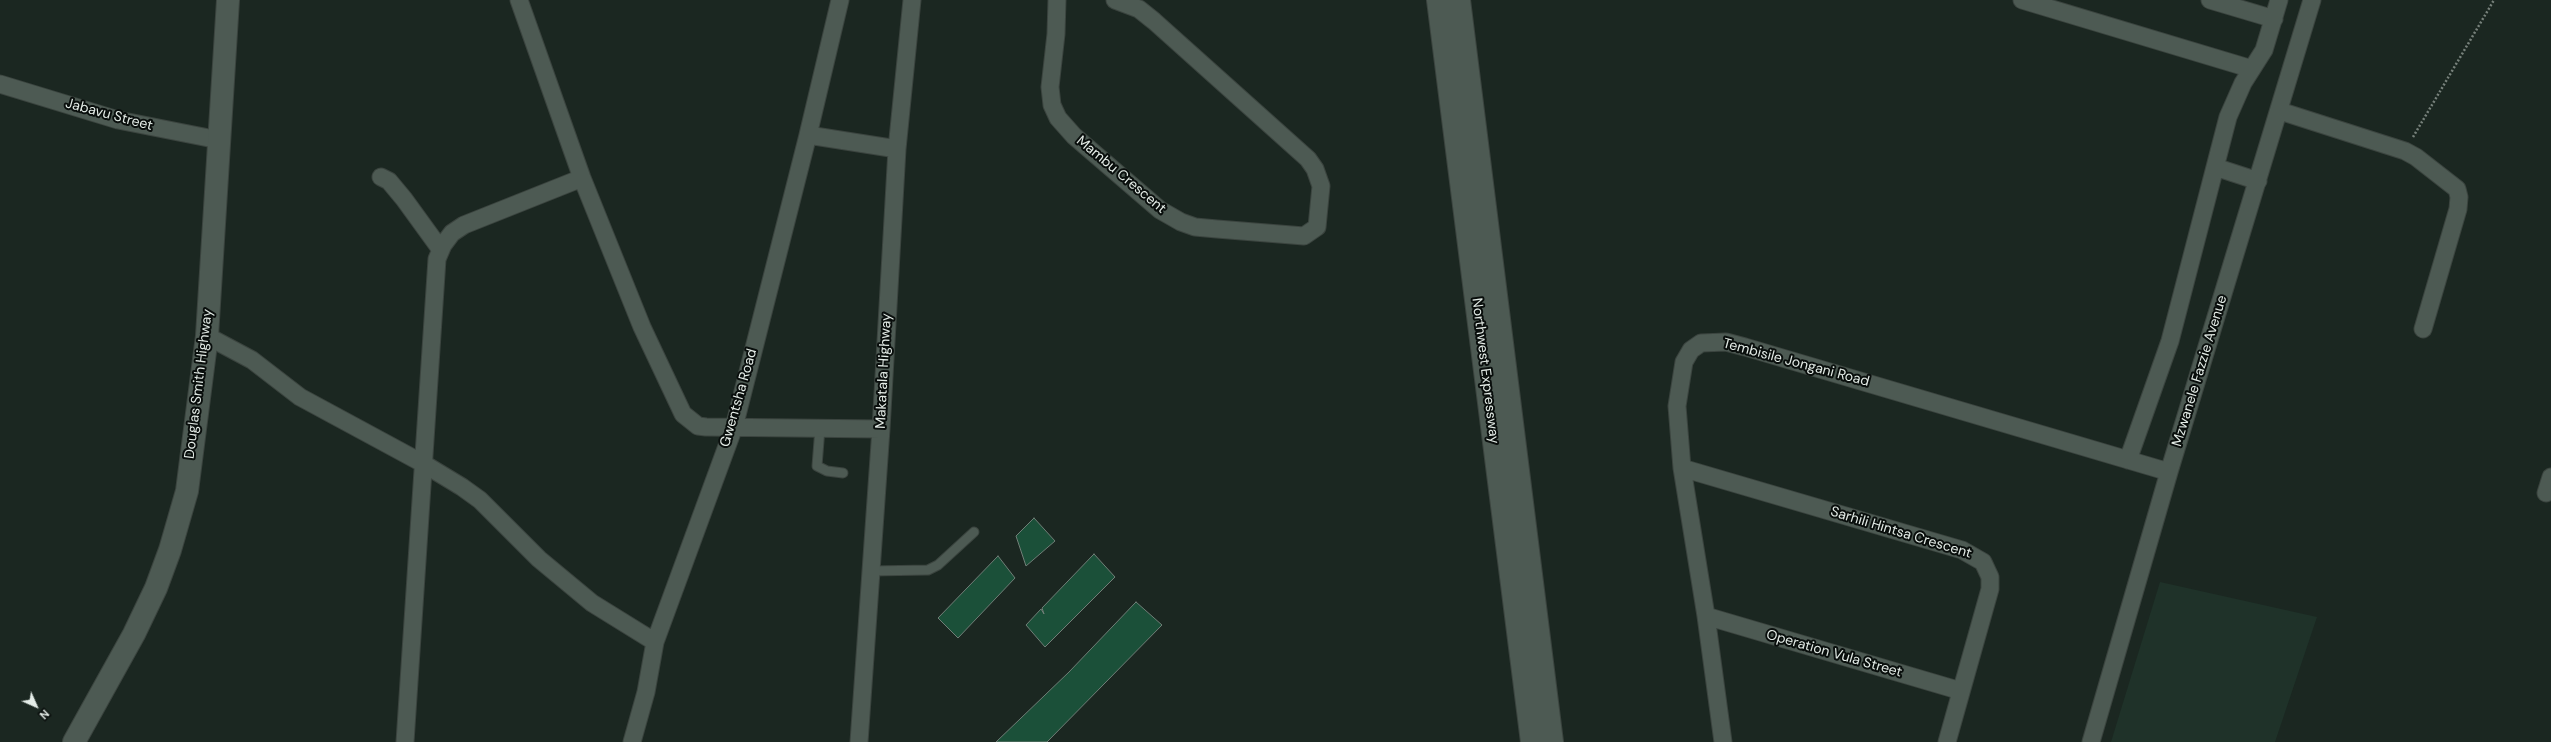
<!DOCTYPE html>
<html>
<head>
<meta charset="utf-8">
<style>
	body { margin:0 }
	#map { position:relative; width:2551px; height:742px; overflow:hidden; background:#1b2721; font-family:"DM Sans",sans-serif }
	canvas { display:block }
	.north { position:absolute; left:16px; top:686px; width:40px; height:40px; -webkit-text-stroke:3px #090e0c; paint-order:stroke; rotate:135deg; font-size:11px; font-weight:700; line-height:16px; text-align:center; color:#e4ece7 }
	.north::after { content:''; display:block; margin:auto; width:14px; height:18px; background:#e4ece7; clip-path:polygon(50% 0,100% 100%,50% 72%,0 100%) }
</style>
</head>
<body>
<div id="map">
<canvas width="2551" height="742"></canvas>
<div class="north">N</div>
</div>
<script>
const ctx = document.querySelector('canvas').getContext('2d');
ctx.lineJoin = 'round';
function paint(path, color) { ctx.fillStyle = color; ctx.fill(path, 'evenodd'); }
const shape = rows => new Path2D(rows.map(r => 'M' + r).join(''));
function trace(path, color, width, dash) { ctx.strokeStyle = color; ctx.lineWidth = width; ctx.lineCap = dash ? 'butt' : 'round'; ctx.setLineDash(dash || []); ctx.stroke(path); }
function write(font, color, halo, rows, align = 'center') {
  ctx.font = font + ' "DM Sans",sans-serif'; ctx.lineWidth = 4; ctx.setLineDash([]); ctx.textBaseline = 'middle'; ctx.strokeStyle = halo; ctx.fillStyle = color; for (const [text, x, y, turn = 0] of rows) {
    ctx.save(); ctx.translate(x, y); ctx.rotate((+turn || 0) * Math.PI / 180); ctx.textAlign = isNaN(turn) ? turn : align; if (halo) ctx.strokeText(text, 0, 0); ctx.fillText(text, 0, 0); ctx.restore();
  }
}
const built = shape([
	[2160,582,2317,617,2275,742,2111,742]
]);
const building = shape([
	[1034,518,1055,541,1026,566,1016,536,1034,518],
	[1094,554,1115,577,1045,647,1026,625,1041,609,1044,614,1042,608,1094,554],
	[998,556,1015,578,958,638,938,618,998,556],
	[1136,602,1162,625,1047,742,996,742,1069,672,1136,602]
]);
const path = shape([
	[2413,137,2494,0]
]);
const service = shape([
	[820,428,817,466,827,471,843,473],
	[871,571,928,570,938,565,974,532]
]);
const minor = shape([
	[519,0,582,178,642,327,683,414,698,426,706,427,881,429],
	[1057,0,1056,34,1050,87,1052,105,1058,118,1074,136,1160,210,1181,222,1195,227,1217,229,1304,236,1317,227,1321,186,1315,169,1308,159,1154,21,1139,9,1115,0],
	[2022,0,2252,69],
	[2210,0,2274,19],
	[0,84,118,120,219,140],
	[2280,111,2405,151,2416,157,2457,189,2459,197,2458,209,2423,329],
	[808,135,840,0],
	[2215,167,2258,181],
	[381,177,389,181,404,199,441,250],
	[207,336,252,360,300,397,424,464,462,487,480,500,539,559,592,603,655,642],
	[2128,460,2170,341,2228,117,2243,83,2264,50,2279,0],
	[1682,468,1962,550,1983,562,1990,577,1990,589,1947,742],
	[2546,493,2551,477],
	[1706,616,1961,691],
	[405,742,437,259,443,245,452,233,464,225,582,178],
	[632,742,646,692,655,642,734,427,808,135,897,149],
	[859,742,881,429,897,149,912,0],
	[1723,742,1706,616,1682,468,1677,406,1684,362,1691,350,1701,343,1726,342,1745,347,2169,472],
	[2091,742,2169,472,2312,0]
]);
const tertiary = shape([
	[74,742,134,634,156,588,170,550,187,491,207,336,228,0]
]);
const secondary = shape([
	[1438,0,1532,742],
	[1459,0,1552,742]
]);
const streetNames = [
	["Jabavu Street",109,115,15],
	["Mambu Crescent",1121,175,40],
	["Tembisile Jongani Road",1796,363,15],
	["Makatala Highway",884,371,-87],
	["Northwest Expressway",1485,371,83],
	["Mzwanele Fazzie Avenue",2200,371,-73],
	["Douglas Smith Highway",199,384,-83],
	["Gwentsha Road",739,398,-74],
	["Sarhili Hintsa Crescent",1901,533,17],
	["Operation Vula Street",1834,654,16]
];
paint(built, '#1f3229');
paint(building, '#1b5039');
trace(building, '#707e77', 1);
trace(service, '#3b443f', 11);
trace(minor, '#3b443f', 19);
trace(tertiary, '#3b443f', 24);
trace(secondary, '#3b443f', 24);
trace(path, '#77817b', 2.5, [2, 2]);
trace(service, '#4d5a53', 9);
trace(minor, '#4d5a53', 17);
trace(tertiary, '#4d5a53', 22);
trace(secondary, '#4d5a53', 22);
write('14px', '#e4ece7', '#090e0c', streetNames);
</script>
</body>
</html>
